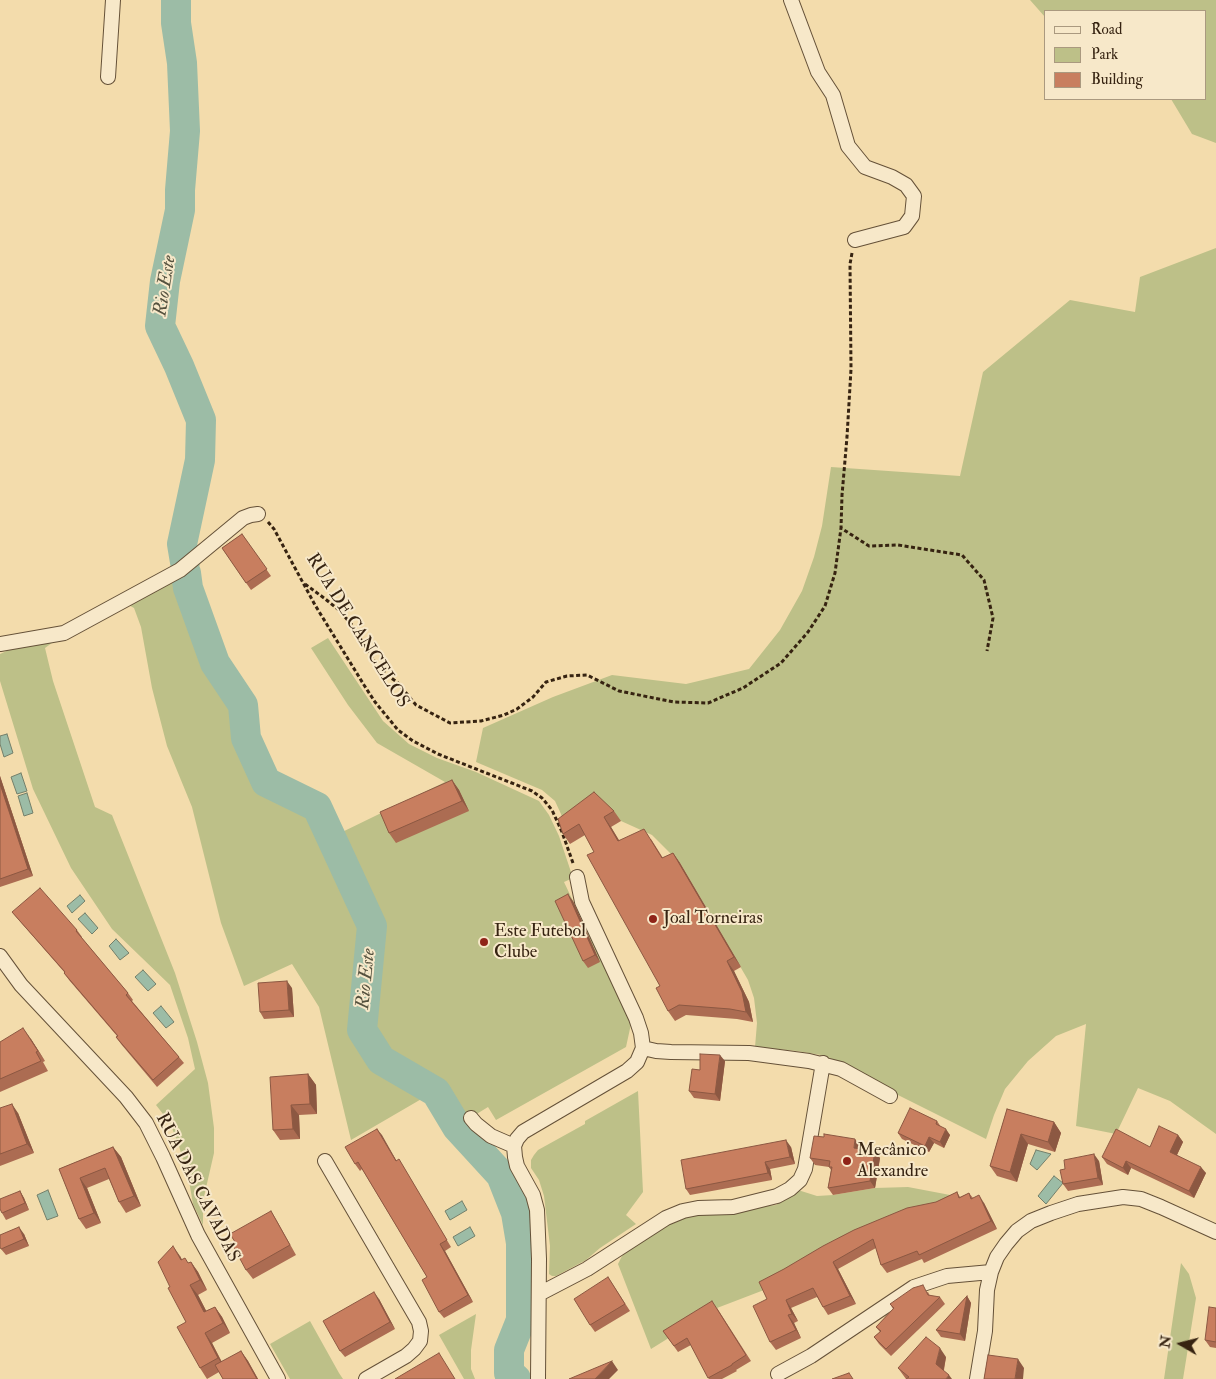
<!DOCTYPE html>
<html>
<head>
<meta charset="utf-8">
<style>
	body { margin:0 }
	#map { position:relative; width:1216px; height:1379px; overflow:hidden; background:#f3dcac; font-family:"IM FELL Double Pica",serif }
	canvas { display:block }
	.legend { position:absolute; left:1044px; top:10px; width:162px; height:90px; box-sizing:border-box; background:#f7e8c9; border:1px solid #aa997f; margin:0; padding:6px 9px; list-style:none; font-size:15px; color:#362311 }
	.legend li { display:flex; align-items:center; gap:10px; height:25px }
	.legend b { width:25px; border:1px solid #aa997f }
	.north { position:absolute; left:1156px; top:1319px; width:50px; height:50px; -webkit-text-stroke:4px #f7e8c9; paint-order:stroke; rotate:278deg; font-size:14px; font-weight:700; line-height:20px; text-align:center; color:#362311 }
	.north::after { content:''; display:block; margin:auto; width:18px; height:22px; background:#362311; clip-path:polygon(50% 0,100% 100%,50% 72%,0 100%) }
</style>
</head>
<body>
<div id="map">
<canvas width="1216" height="1379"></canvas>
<ul class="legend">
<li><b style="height:6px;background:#f7e8c9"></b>Road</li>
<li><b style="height:14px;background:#bdc088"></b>Park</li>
<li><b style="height:14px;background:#c87e5f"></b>Building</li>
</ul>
<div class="north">N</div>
</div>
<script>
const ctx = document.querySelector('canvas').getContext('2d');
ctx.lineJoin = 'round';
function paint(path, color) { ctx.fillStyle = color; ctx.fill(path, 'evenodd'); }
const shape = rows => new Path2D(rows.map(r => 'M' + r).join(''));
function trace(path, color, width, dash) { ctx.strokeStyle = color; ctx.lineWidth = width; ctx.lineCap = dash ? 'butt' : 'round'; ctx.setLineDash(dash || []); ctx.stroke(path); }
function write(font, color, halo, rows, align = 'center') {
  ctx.font = font + ' "IM FELL Double Pica",serif'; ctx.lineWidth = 4; ctx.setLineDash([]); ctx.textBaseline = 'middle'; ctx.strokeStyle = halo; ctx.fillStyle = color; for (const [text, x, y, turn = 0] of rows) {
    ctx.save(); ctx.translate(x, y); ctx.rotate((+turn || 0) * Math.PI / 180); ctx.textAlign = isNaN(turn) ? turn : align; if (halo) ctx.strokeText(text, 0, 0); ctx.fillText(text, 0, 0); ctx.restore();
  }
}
const green = shape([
	[1030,0,1216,0,1216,143,1192,134,1171,99,1205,99,1205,11,1045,11,1045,17],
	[1216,248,1216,1134,1170,1101,1138,1088,1116,1134,1076,1126,1086,1024,1056,1036,1028,1061,1005,1089,994,1115,986,1139,896,1094,845,1064,821,1055,797,1051,755,1047,757,1023,754,998,748,980,680,863,652,835,621,821,565,829,561,814,555,801,542,790,476,762,483,728,553,697,612,675,686,684,749,669,780,630,802,591,814,557,822,526,831,467,960,476,983,372,1070,300,1135,312,1140,277],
	[178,575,207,658,237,707,240,736,261,784,312,812,367,927,357,1027,377,1063,430,1094,351,1140,319,1007,292,964,244,986,221,923,192,807,167,746,152,688,141,627,134,608,127,604],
	[328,638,383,721,409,744,437,758,476,772,539,801,549,815,559,836,573,878,564,882,631,1024,626,1047,496,1120,488,1107,462,1123,439,1089,385,1054,369,1024,377,923,336,835,445,782,377,743,348,705,311,648],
	[56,640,45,648,53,681,95,807,112,815,175,973,197,1042,208,1083,214,1128,214,1153,203,1201,203,1225,193,1204,189,1181,179,1146,170,1123,156,1105,195,1069,188,1038,170,985,112,929,71,868,33,789,0,681,0,654,11,649],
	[638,1091,643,1192,626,1215,636,1224,600,1248,586,1260,556,1276,552,1276,549,1274,550,1246,544,1196,539,1180,531,1168,531,1160,534,1155,538,1150,585,1124,585,1121],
	[908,1187,966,1198,764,1290,717,1308,651,1349,618,1264,622,1256,640,1241,663,1224,684,1217,776,1205,798,1190,817,1196,833,1195,875,1188],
	[1181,1263,1189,1274,1196,1298,1183,1379,1164,1379],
	[476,1314,471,1350,471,1369,475,1379,464,1379,439,1335],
	[310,1321,339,1373,343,1379,290,1379,270,1344]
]);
const water = shape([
	[7,734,13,753,4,757,0,744,0,736,7,734],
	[21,773,27,791,17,794,11,777,21,773],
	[27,793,33,813,24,816,18,796,27,793],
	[80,895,85,901,72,913,67,906,80,895],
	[85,913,98,928,92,934,78,919,85,913],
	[116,939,129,953,120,960,109,946,116,939],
	[143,970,156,984,148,991,135,977,143,970],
	[161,1006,174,1022,166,1028,153,1013,161,1006],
	[1036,1150,1051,1154,1037,1170,1030,1164,1036,1150],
	[1054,1176,1063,1183,1046,1204,1038,1196,1054,1176],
	[48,1190,58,1216,47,1220,37,1195,48,1190],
	[462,1201,467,1210,450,1220,445,1211,462,1201],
	[470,1227,475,1236,458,1246,453,1237,470,1227]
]);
const river = shape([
	[176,0,176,23,182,63,185,131,180,190,180,210,165,281,160,326,179,366,201,420,200,460,182,544,185,562],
	[186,573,188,588,215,663,243,705,246,738,266,782,317,807,372,926,362,1030,381,1060,436,1092,457,1127,501,1175,516,1213,521,1243,521,1320,509,1350,509,1373,516,1379]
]);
const path = shape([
	[852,253,850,264,851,369,847,437,842,495,841,528,869,546,898,545,962,555,984,580,993,618,987,651],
	[268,522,274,529,315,605,364,685,375,702,398,730,413,741,438,754,532,791,542,798,552,810,562,832,573,863],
	[305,584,324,598,339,610,352,625,376,664,387,675,397,682,416,705,450,723,481,721,504,715,517,709,533,697,546,682,567,676,587,675,619,691,674,702,708,703,743,688,781,663,808,632,825,606,835,573,841,528]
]);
const minor = shape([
	[791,0,818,72,833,95,848,146,865,167,892,177,906,185,914,196,912,216,904,227,855,240],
	[108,77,113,0],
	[0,644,64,633,180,570,243,518,251,515,258,514],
	[0,956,21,985,126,1097,146,1123,163,1157,198,1235,278,1379],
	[643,1048,656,1051,671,1052,749,1053,809,1061,841,1069,890,1096],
	[471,1118,476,1124,491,1136,514,1146],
	[325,1161,419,1322,421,1331,420,1341,414,1349,406,1356,366,1379],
	[539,1294,587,1269,666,1218,683,1211,698,1208,733,1207,777,1196,790,1189,800,1180,805,1169,823,1063],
	[778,1374,811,1356,914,1287,947,1276,991,1272],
	[538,1379,539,1259,537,1210,533,1195,517,1166,515,1157,514,1146,517,1139,523,1132,627,1071,637,1062,643,1048,641,1033,636,1018,582,902,577,877],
	[977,1379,985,1331,987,1290,991,1272,997,1257,1006,1244,1017,1231,1031,1221,1051,1213,1078,1204,1123,1197,1141,1199,1161,1207,1216,1232]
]);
const wall = shape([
	[242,534,271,576,251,590,222,548],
	[0,776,33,876,0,887],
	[452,780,459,790,469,811,396,843,389,833],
	[614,811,621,821,611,827,619,840,651,839,663,858,673,853,680,863,741,967,734,971,749,1002,753,1022,737,1019,686,1015,675,1021,668,1011,660,986,594,852,585,835,570,844,563,834,558,819],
	[573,901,600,962,588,968,583,961],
	[12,912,77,930,82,937,81,937,128,993,133,1000,132,1001,179,1057,184,1063,157,1087,121,1044,116,1037,117,1036,69,980,64,973,65,973,17,918],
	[292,988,294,1017,264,1019,260,1012],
	[31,1039,45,1061,43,1062,48,1071,0,1092,0,1042],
	[725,1061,720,1101,694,1098,689,1091,700,1070],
	[308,1074,316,1085,317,1114,299,1115,300,1139,280,1140,273,1130],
	[0,1108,18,1113,34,1153,0,1166],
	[1007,1109,1054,1122,1061,1133,1055,1152,1028,1144,1017,1182,997,1176,990,1166],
	[937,1121,941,1127,950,1135,944,1148,934,1143,929,1152,902,1139,898,1133],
	[377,1129,396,1160,403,1166,451,1247,445,1251,473,1302,444,1318,439,1312,427,1277,362,1169,360,1171,355,1164],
	[1178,1135,1183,1142,1177,1155,1206,1173,1194,1198,1131,1168,1128,1175,1107,1164,1102,1157,1150,1147],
	[860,1146,860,1148,880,1158,875,1188,833,1195,828,1188,831,1170,829,1167,815,1165,810,1158],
	[113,1147,121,1157,141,1206,126,1213,119,1202,109,1179,87,1188,101,1223,86,1229,79,1219,59,1169],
	[791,1147,795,1164,770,1169,772,1180,690,1195,686,1189],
	[1099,1161,1103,1185,1068,1191,1063,1184,1065,1169],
	[20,1191,24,1198,29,1210,6,1220,2,1213],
	[957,1192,960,1197,969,1193,973,1198,984,1203,997,1229,924,1263,922,1259,887,1273,881,1265,876,1248,838,1269,856,1304,828,1315,823,1307,817,1297,791,1308,798,1321,794,1323,801,1338,776,1350,770,1342,767,1299,936,1202],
	[271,1211,277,1221,296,1255,253,1279,246,1270,235,1242],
	[24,1234,29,1246,6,1255,1,1249],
	[180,1256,182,1260,189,1263,191,1262,198,1272,207,1290,198,1295,206,1311,215,1307,222,1317,230,1333,212,1343,222,1362,241,1351,248,1361,258,1379,223,1379,219,1372,207,1379,200,1368,186,1322,170,1287],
	[608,1277,630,1311,595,1332,590,1325],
	[928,1292,930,1296,940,1297,945,1304,891,1356,879,1344,874,1337,880,1332,876,1327,893,1309,890,1304],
	[967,1296,971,1303,965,1341,941,1337,936,1330],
	[379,1299,395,1329,345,1357,340,1351],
	[717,1308,751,1361,736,1370,737,1371,722,1379,709,1379,691,1345,678,1352,663,1331],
	[1216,1308,1216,1348,1210,1347,1205,1340],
	[946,1357,944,1370,906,1379,898,1368]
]);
const shadedWall = shape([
	[0,776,33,876,28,869,0,784],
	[452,780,459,790,469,811,462,801],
	[604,817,611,827,625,851,618,841],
	[673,853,680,863,741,967,734,957],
	[568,894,573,901,600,962,595,955],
	[727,961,734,971,749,1002,753,1022,746,1012],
	[287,981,292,988,294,1017,289,1010],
	[23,1028,31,1039,45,1061,38,1051],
	[720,1055,725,1061,720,1101,715,1094],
	[308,1074,316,1085,317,1114,310,1104],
	[12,1104,18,1113,34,1153,27,1144],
	[291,1105,299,1115,300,1139,293,1129],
	[1054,1122,1061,1133,1055,1152,1048,1142],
	[377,1129,382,1135,400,1167,396,1161],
	[946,1129,950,1135,944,1148,940,1142],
	[1021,1134,1028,1144,1017,1182,1010,1172],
	[1178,1135,1183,1142,1175,1159,1170,1152],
	[929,1137,934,1143,929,1152,925,1146],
	[855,1139,860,1146,858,1154,854,1148],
	[786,1140,791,1147,795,1164,790,1157],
	[113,1147,121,1157,141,1206,134,1196],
	[875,1151,880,1158,875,1188,870,1181],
	[1094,1154,1099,1161,1103,1185,1098,1178],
	[1126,1161,1131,1168,1128,1175,1123,1168],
	[765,1162,770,1169,772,1180,768,1173],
	[1201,1167,1206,1173,1194,1198,1189,1191],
	[80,1178,87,1188,101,1223,94,1213],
	[20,1191,24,1198,29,1210,25,1203],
	[979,1195,984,1203,997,1229,991,1221],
	[19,1227,24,1234,29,1246,24,1239],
	[440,1244,445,1251,473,1302,468,1295],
	[173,1246,180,1256,188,1271,181,1260],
	[191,1262,198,1272,207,1290,200,1280],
	[833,1262,838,1269,856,1304,850,1296],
	[190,1285,198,1295,212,1322,204,1312],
	[374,1292,379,1299,395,1329,390,1322],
	[967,1296,971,1303,965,1341,960,1334],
	[786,1300,791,1308,798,1321,792,1314],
	[215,1307,222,1317,230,1333,223,1323],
	[788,1315,794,1323,801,1338,796,1330],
	[205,1333,212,1343,225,1369,218,1358],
	[940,1348,946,1357,943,1373,936,1364],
	[241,1351,248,1361,258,1379,257,1379],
	[1018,1359,1024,1368,1023,1379,1015,1379],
	[612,1361,618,1370,609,1379,595,1379],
	[949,1375,952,1379,946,1379]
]);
const building = shape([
	[242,534,267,569,246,583,222,548,242,534],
	[452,780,462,801,389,833,380,812,452,780],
	[0,784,28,869,0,879,0,784],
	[594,792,614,811,604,817,618,841,644,829,662,858,673,853,734,957,727,961,742,992,746,1012,730,1009,679,1005,668,1011,656,988,660,986,587,855,594,852,579,824,563,834,558,819,594,792],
	[40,888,77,930,76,931,128,993,126,995,179,1057,153,1080,116,1037,118,1036,64,973,65,972,12,912,40,888],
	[568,894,595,955,583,961,555,901,568,894],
	[287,981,289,1010,260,1012,258,983,287,981],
	[23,1028,38,1051,36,1052,41,1061,0,1079,0,1042,23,1028],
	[700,1054,720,1055,715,1094,689,1091,692,1069,700,1070,700,1054],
	[308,1074,310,1104,291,1105,293,1129,273,1130,270,1077,308,1074],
	[12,1104,27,1144,0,1154,0,1108,12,1104],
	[910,1108,937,1121,936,1124,946,1129,940,1142,929,1137,925,1146,898,1133,910,1108],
	[1007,1109,1054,1122,1048,1142,1021,1134,1010,1172,990,1166,1007,1109],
	[1159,1126,1178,1135,1170,1152,1201,1167,1189,1191,1126,1161,1123,1168,1102,1157,1116,1129,1150,1147,1159,1126],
	[377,1129,396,1161,399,1159,447,1240,440,1244,468,1295,439,1312,422,1280,427,1277,358,1162,355,1164,345,1147,377,1129],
	[824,1134,855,1139,854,1148,875,1151,870,1181,828,1188,832,1167,829,1167,830,1161,810,1158,814,1136,824,1137,824,1134],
	[786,1140,790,1157,765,1162,768,1173,686,1189,681,1160,786,1140],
	[113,1147,134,1196,119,1202,105,1168,80,1178,94,1213,79,1219,59,1169,113,1147],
	[1094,1154,1098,1178,1063,1184,1060,1170,1065,1169,1064,1160,1094,1154],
	[20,1191,25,1203,2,1213,0,1209,0,1199,20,1191],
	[957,1192,959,1198,969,1193,971,1199,979,1195,991,1221,919,1255,917,1251,881,1265,873,1239,833,1262,850,1296,823,1307,813,1288,786,1300,792,1314,788,1315,796,1330,770,1342,753,1306,767,1299,759,1282,784,1269,823,1246,854,1230,907,1208,936,1202,957,1192],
	[271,1211,290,1245,246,1270,232,1244,235,1242,230,1234,271,1211],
	[19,1227,24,1239,1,1249,0,1247,0,1235,19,1227],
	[173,1246,181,1260,185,1258,188,1263,191,1262,200,1280,190,1285,204,1312,215,1307,223,1323,205,1333,218,1358,200,1368,177,1327,186,1322,168,1288,170,1287,158,1262,173,1246],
	[608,1277,625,1304,590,1325,574,1299,608,1277],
	[923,1285,928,1295,940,1297,886,1349,874,1337,881,1331,876,1327,894,1308,890,1304,913,1288,923,1285],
	[374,1292,390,1322,340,1351,323,1321,374,1292],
	[967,1296,960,1334,936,1330,967,1296],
	[712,1301,746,1355,732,1364,732,1365,708,1378,687,1338,674,1346,663,1331,712,1301],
	[1209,1307,1216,1308,1216,1342,1205,1340,1209,1307],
	[926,1337,940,1348,936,1364,949,1375,946,1379,906,1379,909,1377,898,1368,926,1337],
	[241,1351,257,1379,223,1379,215,1365,241,1351],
	[439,1353,455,1379,395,1379,439,1353],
	[988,1355,1018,1359,1015,1379,984,1379,988,1355],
	[612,1361,595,1379,569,1379,612,1361],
	[849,1373,853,1379,832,1379,849,1373]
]);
const markers = [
	[653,919,5,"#8f2418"],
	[484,942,5,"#8f2418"],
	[847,1161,5,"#8f2418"]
];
const streetNames = [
	["RUA DE CANCELOS",357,631,58],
	["RUA DAS CAVADAS",197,1188,63]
];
const poiNames = [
	["Joal Torneiras",663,919],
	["Este Futebol",494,932],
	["Clube",494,953],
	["Mecânico",857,1151],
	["Alexandre",857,1172]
];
const waterNames = [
	["Rio Este",166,286,-81],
	["Rio Este",367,979,-84]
];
paint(green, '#bdc088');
paint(water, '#9cbca6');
trace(water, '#737f6a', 1);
trace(river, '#9cbca6', 30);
trace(minor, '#655138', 16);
trace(path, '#362311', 3, [4, 2.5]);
trace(minor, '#f7e8c9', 14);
paint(wall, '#ac6c52');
paint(shadedWall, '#8c5842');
paint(building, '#c87e5f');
trace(building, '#8c5842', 1);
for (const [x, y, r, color] of markers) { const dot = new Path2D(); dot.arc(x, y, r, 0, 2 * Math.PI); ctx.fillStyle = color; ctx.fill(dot); trace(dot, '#f7e8c9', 2); }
write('18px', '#362311', '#f7e8c9', streetNames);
write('18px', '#362311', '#f7e8c9', poiNames, 'left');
write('italic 19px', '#55513e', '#f7e8c9', waterNames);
</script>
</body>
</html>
